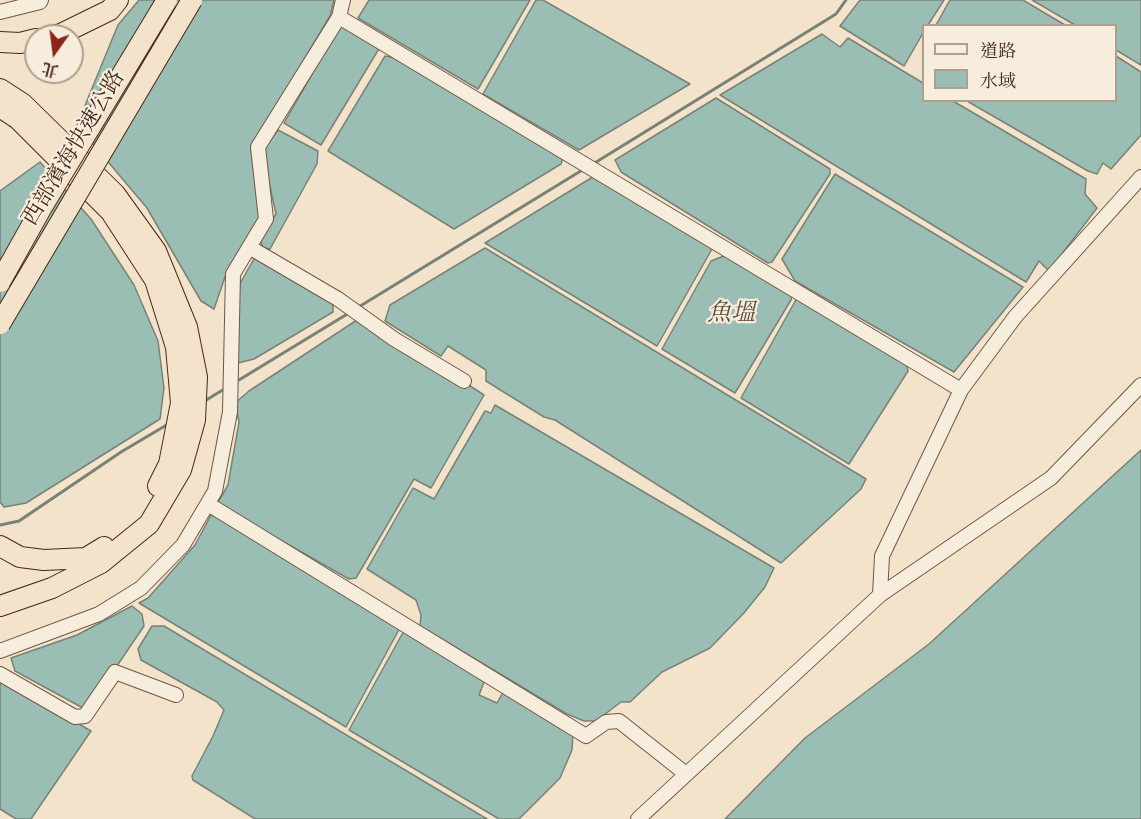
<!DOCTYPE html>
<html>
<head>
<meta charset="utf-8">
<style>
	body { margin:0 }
	#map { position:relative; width:1141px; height:819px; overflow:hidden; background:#f3e3ca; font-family:"IM FELL DW Pica","Noto Serif TC",serif }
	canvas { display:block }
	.legend { position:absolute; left:922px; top:24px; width:195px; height:78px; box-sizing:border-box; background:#f7eddd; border:2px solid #b09e8e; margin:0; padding:8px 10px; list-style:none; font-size:18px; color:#462718 }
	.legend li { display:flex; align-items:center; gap:12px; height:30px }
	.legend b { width:30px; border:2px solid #b09e8e }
	.north { position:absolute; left:24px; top:24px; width:60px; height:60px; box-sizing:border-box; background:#f7eddd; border:2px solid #b09e8e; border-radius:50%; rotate:194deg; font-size:16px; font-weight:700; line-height:24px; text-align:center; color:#462718 }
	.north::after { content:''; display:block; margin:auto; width:21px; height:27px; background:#8f2418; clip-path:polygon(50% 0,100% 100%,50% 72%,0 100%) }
</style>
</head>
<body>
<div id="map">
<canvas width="1141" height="819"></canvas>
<ul class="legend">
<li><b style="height:8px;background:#f7eddd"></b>道路</li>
<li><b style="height:16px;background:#9bbeb4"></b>水域</li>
</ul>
<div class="north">北</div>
</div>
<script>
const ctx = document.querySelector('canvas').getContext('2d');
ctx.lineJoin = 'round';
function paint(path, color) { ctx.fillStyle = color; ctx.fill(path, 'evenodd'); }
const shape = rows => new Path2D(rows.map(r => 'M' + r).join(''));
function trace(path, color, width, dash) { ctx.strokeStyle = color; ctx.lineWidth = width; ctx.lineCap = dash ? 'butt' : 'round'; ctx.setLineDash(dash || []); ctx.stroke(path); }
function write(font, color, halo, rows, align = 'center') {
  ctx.font = font + ' "IM FELL DW Pica","Noto Serif TC",serif'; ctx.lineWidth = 4.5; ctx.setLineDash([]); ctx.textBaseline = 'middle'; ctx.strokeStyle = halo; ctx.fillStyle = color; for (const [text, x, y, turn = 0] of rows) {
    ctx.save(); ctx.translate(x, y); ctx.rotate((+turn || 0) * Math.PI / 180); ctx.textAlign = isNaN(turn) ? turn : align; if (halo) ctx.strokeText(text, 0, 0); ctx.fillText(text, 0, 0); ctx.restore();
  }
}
const water = shape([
	[139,0,334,0,330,16,251,149,262,218,226,274,214,309,201,301,147,208,77,125,118,25,139,0],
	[369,0,530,0,478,89,358,18,369,0],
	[536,0,543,0,690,84,579,150,483,94,536,0],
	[860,0,944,0,928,25,924,26,923,33,904,66,840,26,860,0],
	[950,0,1023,0,1065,25,936,25,950,0],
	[1032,0,1141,0,1141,65,1116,50,1116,26,1075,25,1032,0],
	[341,24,380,47,321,145,284,123,341,24],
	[822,34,840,47,848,38,923,83,924,100,953,101,1086,179,1085,194,1097,208,1049,271,1039,261,1026,282,720,95,822,34],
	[385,56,395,58,564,154,561,164,454,229,328,151,385,56],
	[1116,56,1141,72,1141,135,1111,169,1103,163,1097,174,1088,171,967,101,1116,100,1116,56],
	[716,98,830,169,830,174,772,262,768,263,621,172,615,160,716,98],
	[278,130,318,151,317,164,270,249,263,248,260,239,276,214,262,151,278,130],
	[40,162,91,219,134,285,158,341,164,388,160,419,26,503,4,507,0,502,0,191,40,162],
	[835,174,1023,287,954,372,795,281,782,259,835,174],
	[596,175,716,242,657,346,485,243,596,175],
	[485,248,866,479,861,489,781,563,555,420,544,417,486,381,486,370,448,346,441,356,385,321,390,305,485,248],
	[729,254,792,292,791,300,735,393,662,349,711,261,729,254],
	[255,257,333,298,333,312,254,359,234,364,238,287,255,257],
	[797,298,905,356,908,371,849,464,741,398,797,298],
	[363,316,484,395,431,488,414,479,356,578,349,579,217,504,228,485,239,422,235,403,249,391,363,316],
	[495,405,774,568,765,587,743,614,710,648,662,672,630,702,621,702,596,721,584,721,567,714,420,626,421,615,416,600,367,569,413,488,434,499,485,411,491,413,495,405],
	[1141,450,1141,819,725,819,805,738,929,644,1141,450],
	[211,515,224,519,401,626,346,727,139,603,148,598,195,545,211,515],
	[132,606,142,614,144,626,89,707,83,708,15,671,11,658,77,635,132,606],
	[152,626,164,626,487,819,255,819,193,780,192,776,213,736,224,710,217,702,141,660,138,649,152,626],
	[406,627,486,677,479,695,497,703,505,689,573,733,572,750,560,778,519,819,499,819,349,730,406,627],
	[0,678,91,731,31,819,16,819,0,809,0,678]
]);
const stream = shape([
	[593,164,836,14,846,0],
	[357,308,584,169],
	[234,383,349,313],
	[203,402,226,388],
	[0,525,19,521,121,452,170,423]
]);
const minor = shape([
	[0,12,40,2,41,0],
	[339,17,961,390],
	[249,247,338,299,394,339,464,381],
	[208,504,586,736,606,722,619,721,686,774],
	[880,595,882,556,961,390,1015,317,1141,177],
	[0,651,99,614,141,588,183,545,215,491,230,412,233,274,266,219,258,147,339,17,343,0],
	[0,674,75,717,85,716,115,672,176,695],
	[638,819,880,595,1051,478,1141,385]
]);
const highway = shape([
	[52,36,61,34,110,10,118,0],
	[0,42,20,43,36,39],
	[0,89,23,104,115,194,156,251,187,327,197,377,195,420,181,470,149,524,101,563,52,588,0,606],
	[0,107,18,119,111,212,155,280,176,347,181,403,169,464,158,486],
	[0,546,20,557,44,560,86,558,104,547]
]);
const highwayBridge = shape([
	[0,282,42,207,167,0],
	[0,324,192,0]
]);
const streetNames = [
	["西部濱海快速公路",75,149,-59]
];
const waterNames = [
	["魚塭",731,315]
];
paint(water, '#9bbeb4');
trace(water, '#798276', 1.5);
trace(stream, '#798276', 3);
trace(minor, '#715644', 16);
trace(highway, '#462718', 22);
trace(minor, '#f7eddd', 14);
trace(highway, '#f3e3ca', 20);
trace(highwayBridge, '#462718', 22, []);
trace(highwayBridge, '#f3e3ca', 20);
write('22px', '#462718', '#f7eddd', streetNames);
write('italic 24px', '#5b4d3f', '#f7eddd', waterNames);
</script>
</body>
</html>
